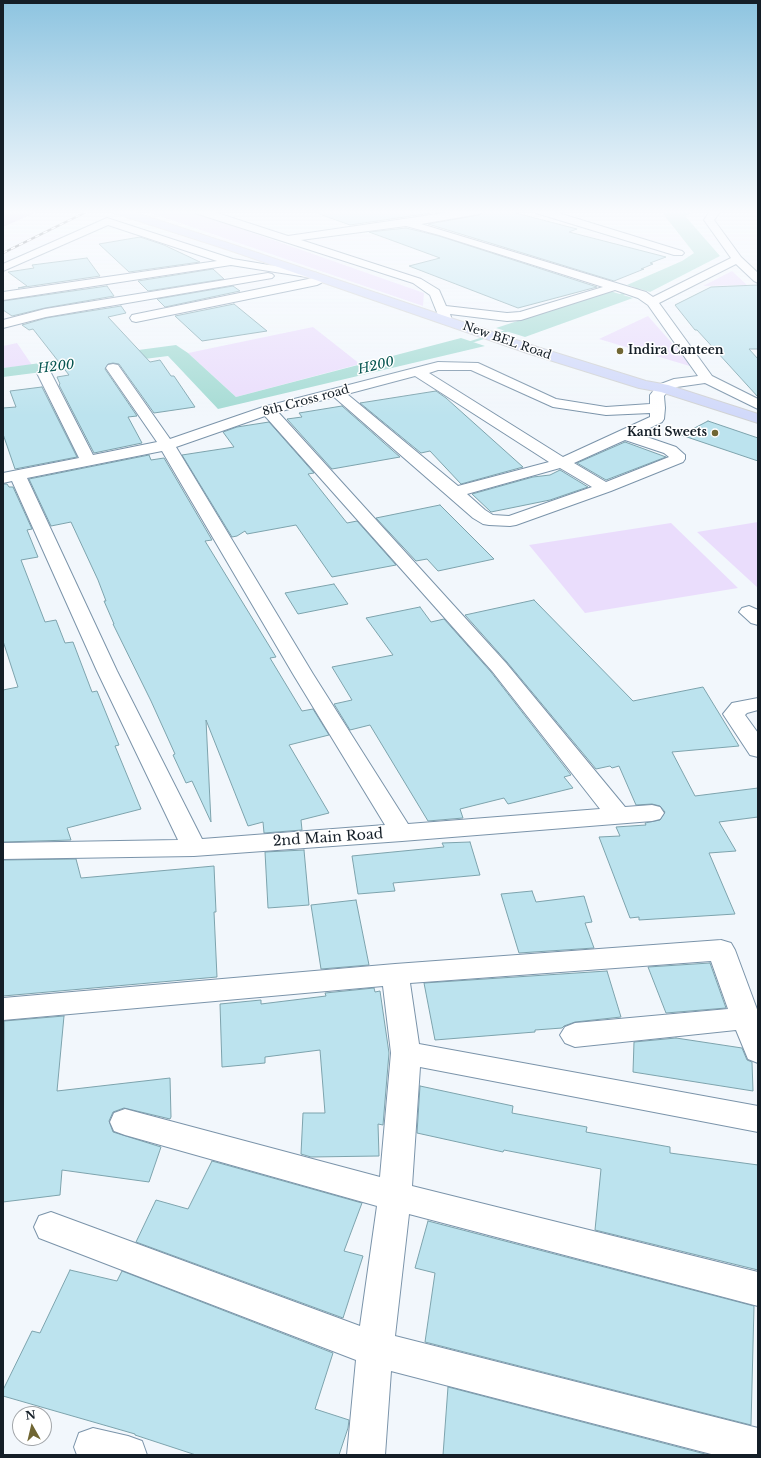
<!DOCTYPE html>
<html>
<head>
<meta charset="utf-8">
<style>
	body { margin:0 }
	#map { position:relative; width:761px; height:1458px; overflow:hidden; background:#f2f7fc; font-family:"Libre Baskerville",serif }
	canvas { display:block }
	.frame { position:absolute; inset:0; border:4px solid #141e27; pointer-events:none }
	.north { position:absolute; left:12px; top:1406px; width:40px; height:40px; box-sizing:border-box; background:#fff; border:1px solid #a1a5a9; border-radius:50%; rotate:352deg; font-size:11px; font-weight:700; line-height:16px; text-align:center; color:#141e27 }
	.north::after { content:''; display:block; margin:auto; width:14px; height:18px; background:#706633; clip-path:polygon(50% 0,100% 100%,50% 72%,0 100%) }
</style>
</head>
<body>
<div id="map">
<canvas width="761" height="1458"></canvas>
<div class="frame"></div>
<div class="north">N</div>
</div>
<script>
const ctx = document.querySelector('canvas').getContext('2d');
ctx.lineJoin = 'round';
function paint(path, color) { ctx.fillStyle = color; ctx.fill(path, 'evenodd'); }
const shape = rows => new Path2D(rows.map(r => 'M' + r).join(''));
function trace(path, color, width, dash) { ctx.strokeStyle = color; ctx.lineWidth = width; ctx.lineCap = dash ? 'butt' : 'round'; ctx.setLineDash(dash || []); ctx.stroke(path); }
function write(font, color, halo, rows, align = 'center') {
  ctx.font = font + ' "Libre Baskerville",serif'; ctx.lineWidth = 3; ctx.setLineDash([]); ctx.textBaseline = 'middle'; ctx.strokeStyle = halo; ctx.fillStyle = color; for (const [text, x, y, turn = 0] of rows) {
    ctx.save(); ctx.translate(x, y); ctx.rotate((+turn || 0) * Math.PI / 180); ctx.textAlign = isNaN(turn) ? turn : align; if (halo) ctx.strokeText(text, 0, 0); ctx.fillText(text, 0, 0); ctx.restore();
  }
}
const green = shape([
	[145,211,190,211,202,215,424,293,423,306],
	[732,271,747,285,703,286],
	[648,316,693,367,599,339],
	[313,327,360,364,236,397,188,353],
	[17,343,32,365,3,368,3,346],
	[758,522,758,588,697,532],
	[671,523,738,588,585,613,529,545]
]);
const forest = shape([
	[3,211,39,211,3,227]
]);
const water = shape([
	[669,211,698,211,686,215,686,217,720,256,650,292,627,285,682,261,694,253,664,215,664,213],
	[610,291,633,298,525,337,496,328],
	[461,338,485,346,218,409,168,356,3,377,3,368,176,345,188,353,236,397]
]);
const stream = shape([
	[646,283,650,284,614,299,610,298,646,283],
	[515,327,519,328,465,345,461,344,515,327]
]);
const building = shape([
	[319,211,445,211,350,225,319,214,319,211],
	[485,211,508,211,577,229,569,232,666,257,650,263,653,264,641,269,644,269,614,281,428,224,479,215,485,211],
	[406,228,439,236,597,287,518,308,409,266,440,258,369,232,406,228],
	[140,237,164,245,200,262,129,272,99,244,140,237],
	[87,258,100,276,18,288,27,286,8,272,34,268,32,265,87,258],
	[213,269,224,279,148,291,138,281,213,269],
	[758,285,758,349,749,349,758,359,758,397,697,330,695,330,675,305,711,287,758,285],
	[107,286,114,296,45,308,12,316,3,310,3,301,107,286],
	[233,286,240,291,165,307,157,299,233,286],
	[234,304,267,331,202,341,175,316,234,304],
	[121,306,126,313,108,317,150,362,160,360,171,376,174,376,195,407,154,413,119,364,113,363,108,364,105,369,137,416,128,417,142,443,94,453,59,385,60,384,57,377,69,375,33,329,29,330,22,325,46,318,121,306],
	[42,387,77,457,15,469,3,434,3,408,16,407,10,391,42,387],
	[436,391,446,398,523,467,461,484,430,451,421,453,360,403,436,391],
	[342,406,400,457,332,469,287,419,302,417,299,413,342,406],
	[708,421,758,438,758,461,681,435,708,421],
	[269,422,314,473,308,474,347,523,357,521,396,565,332,577,296,525,247,534,245,531,237,536,232,537,182,455,234,447,223,432,237,427,269,422],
	[625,442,666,457,606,480,577,463,625,442],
	[149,455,151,460,164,458,212,540,205,541,276,657,270,658,302,711,313,709,329,735,289,745,329,813,301,820,302,830,264,833,263,822,248,826,206,720,211,822,192,781,186,783,173,755,175,754,151,701,113,624,114,624,104,601,106,601,98,580,71,522,51,526,29,479,149,455],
	[560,470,588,487,550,500,491,512,472,494,533,477,550,475,560,470],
	[3,484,7,484,9,487,13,487,32,529,27,530,38,557,21,560,45,622,56,620,65,643,73,642,92,692,97,691,119,745,115,746,141,809,67,828,71,840,3,842,3,690,18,687,3,641,3,484],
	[440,505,494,559,438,571,427,559,416,561,376,518,440,505],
	[334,584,348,604,298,614,285,593,334,584],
	[534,600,633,701,703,687,739,746,672,752,695,796,758,788,758,817,719,822,736,851,709,853,735,914,639,920,639,917,630,918,599,837,620,836,616,827,646,825,645,823,660,820,665,812,660,806,652,804,636,805,619,766,612,768,610,766,596,769,507,662,465,615,534,600],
	[420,607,431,622,444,619,491,672,571,775,564,777,573,788,508,804,504,798,460,809,463,818,428,821,370,725,350,730,334,704,352,700,332,667,393,655,366,618,420,607],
	[470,842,480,875,393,883,395,891,358,894,352,856,444,847,442,843,470,842],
	[304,850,309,905,268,908,265,852,304,850],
	[76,859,81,878,214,866,216,912,214,912,217,977,3,996,3,860,76,859],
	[532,891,536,902,584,896,592,922,585,923,594,948,519,953,501,894,532,891],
	[356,900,369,965,321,969,311,905,356,900],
	[710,963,726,1008,666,1013,648,967,710,963],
	[607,971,621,1017,575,1022,564,1026,562,1028,535,1030,535,1032,435,1040,424,983,607,971],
	[374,988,375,992,380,991,389,1053,383,1125,378,1124,379,1156,311,1157,301,1154,303,1113,325,1113,320,1050,265,1057,265,1063,222,1067,220,1004,261,1000,261,1004,326,996,325,993,374,988],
	[64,1016,57,1091,170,1078,171,1117,170,1119,124,1108,113,1112,109,1121,113,1132,161,1147,149,1182,62,1170,60,1195,3,1202,4,1021,64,1016],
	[676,1038,742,1048,747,1060,752,1062,753,1091,633,1072,634,1042,676,1038],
	[420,1086,513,1106,512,1113,587,1127,586,1132,670,1147,670,1153,758,1165,758,1270,595,1230,601,1169,504,1150,503,1152,417,1133,420,1086],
	[212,1161,362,1203,344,1251,363,1256,343,1318,136,1242,156,1200,188,1209,212,1161],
	[428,1221,754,1306,751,1425,425,1342,435,1273,415,1268,428,1221],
	[70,1270,117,1281,122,1271,333,1353,315,1409,349,1420,348,1428,339,1455,196,1455,135,1435,135,1434,3,1396,3,1390,32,1331,40,1333,70,1270],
	[448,1387,709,1455,443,1455,448,1387]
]);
const minor = shape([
	[194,211,211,211,288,236,458,211,484,211,479,214,421,224,646,292,653,297,731,258,704,220,710,211,721,211,714,220,741,257,758,273,758,283,754,281,736,264,659,303,712,376,758,399,758,409,705,383,677,387,668,391,664,396,665,408,664,419,662,422,638,434,676,447,685,455,685,459,683,462,611,491,516,525,510,526,489,525,483,524,473,518,334,397,278,412,506,663,625,807,652,805,660,807,664,813,660,819,652,821,402,841,194,856,3,859,3,843,178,840,97,671,12,481,3,483,3,473,79,458,37,373,39,370,44,369,49,370,51,373,93,455,157,442,106,368,108,365,113,364,118,365,170,439,263,407,438,362,478,363,556,399,606,407,650,404,650,395,658,385,674,379,698,376,648,305,638,298,615,290,521,320,507,321,450,314,452,320,450,323,446,324,442,323,440,320,430,295,413,283,195,213,194,211],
	[406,226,439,235,603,287,520,312,507,313,446,306,439,290,421,279,301,240,406,226],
	[438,370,471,370,553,407,606,415,650,413,650,417,563,457,429,373,438,370],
	[415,376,549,462,458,486,347,394,415,376],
	[265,416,492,671,600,809,408,824,313,674,176,447,265,416],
	[625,440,664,453,669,457,606,482,574,463,625,440],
	[162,451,293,674,385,825,202,839,117,671,27,478,162,451],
	[560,468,592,487,509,516,493,515,485,510,467,494,560,468],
	[535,211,552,211,682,251,684,253,682,255,674,255,536,213,535,211],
	[107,218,233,259,317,273,319,275,317,277,321,279,323,281,321,283,317,285,136,322,132,321,130,318,132,315,313,278,231,265,3,300,3,292,217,261,108,225,3,271,3,264,107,218],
	[268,273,272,274,274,276,272,278,46,317,3,328,3,320,45,309,268,273],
	[749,606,758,610,758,625,751,623,739,612,742,608,749,606],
	[758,698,758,710,747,713,745,715,758,733,758,757,750,755,723,714,732,703,758,698],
	[721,940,731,943,735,950,758,1012,758,1063,748,1059,736,1030,575,1047,565,1043,560,1035,565,1027,575,1023,728,1009,711,961,410,983,419,1044,758,1106,758,1132,420,1067,412,1186,758,1272,758,1306,409,1214,395,1336,758,1428,758,1455,715,1455,391,1371,385,1455,347,1455,356,1360,39,1238,34,1227,39,1216,51,1212,360,1326,377,1206,125,1135,114,1131,110,1122,114,1113,125,1109,380,1177,391,1053,383,986,3,1020,3,998,395,964,721,940],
	[93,1428,128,1436,142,1441,147,1455,77,1455,74,1447,79,1433,93,1428]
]);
const major = shape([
	[113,211,130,211,234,245,537,347,646,381,668,385,758,414,758,423,661,392,639,388,527,353,226,249,114,213,113,211]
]);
const rail = shape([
	[3,253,88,211]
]);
const markers = [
	[620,351,4,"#706633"],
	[715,433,4,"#706633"]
];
const farStreetnames = [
	["New BEL Road",507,341,19],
	["8th Cross road",306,401,-15]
];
const farPoinames = [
	["Indira Canteen",628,351],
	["Kanti Sweets",707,433,"right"]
];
const farWaternames = [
	["H200",376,366,-14],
	["H200",56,367,-7]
];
const streetNames = [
	["2nd Main Road",328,838,-4]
];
paint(green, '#eaddfc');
paint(forest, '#d1c0e6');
paint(water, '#a5dbd4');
paint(stream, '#a5dbd4');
paint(building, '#bce3ee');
trace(building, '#7da3ad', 1);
trace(minor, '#7b94aa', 2);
trace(major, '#d0d2d4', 2);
paint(minor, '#fff');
paint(major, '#d1d9fa');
trace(rail, '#404951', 2.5);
trace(rail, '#fff', 1.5, [4.5]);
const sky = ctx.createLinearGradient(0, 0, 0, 416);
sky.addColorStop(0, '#8dc4e0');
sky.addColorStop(0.51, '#f9fbfe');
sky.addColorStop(1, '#f9fbfe00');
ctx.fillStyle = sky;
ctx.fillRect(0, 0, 761, 416);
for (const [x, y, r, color] of markers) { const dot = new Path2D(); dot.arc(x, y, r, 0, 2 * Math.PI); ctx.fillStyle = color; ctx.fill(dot); trace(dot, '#fff', 1.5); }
write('12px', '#141e27', '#fff', farStreetnames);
write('bold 12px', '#141e27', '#fff', farPoinames, 'left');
write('italic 13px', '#065550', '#fff', farWaternames);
write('14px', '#141e27', '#fff', streetNames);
</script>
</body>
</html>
